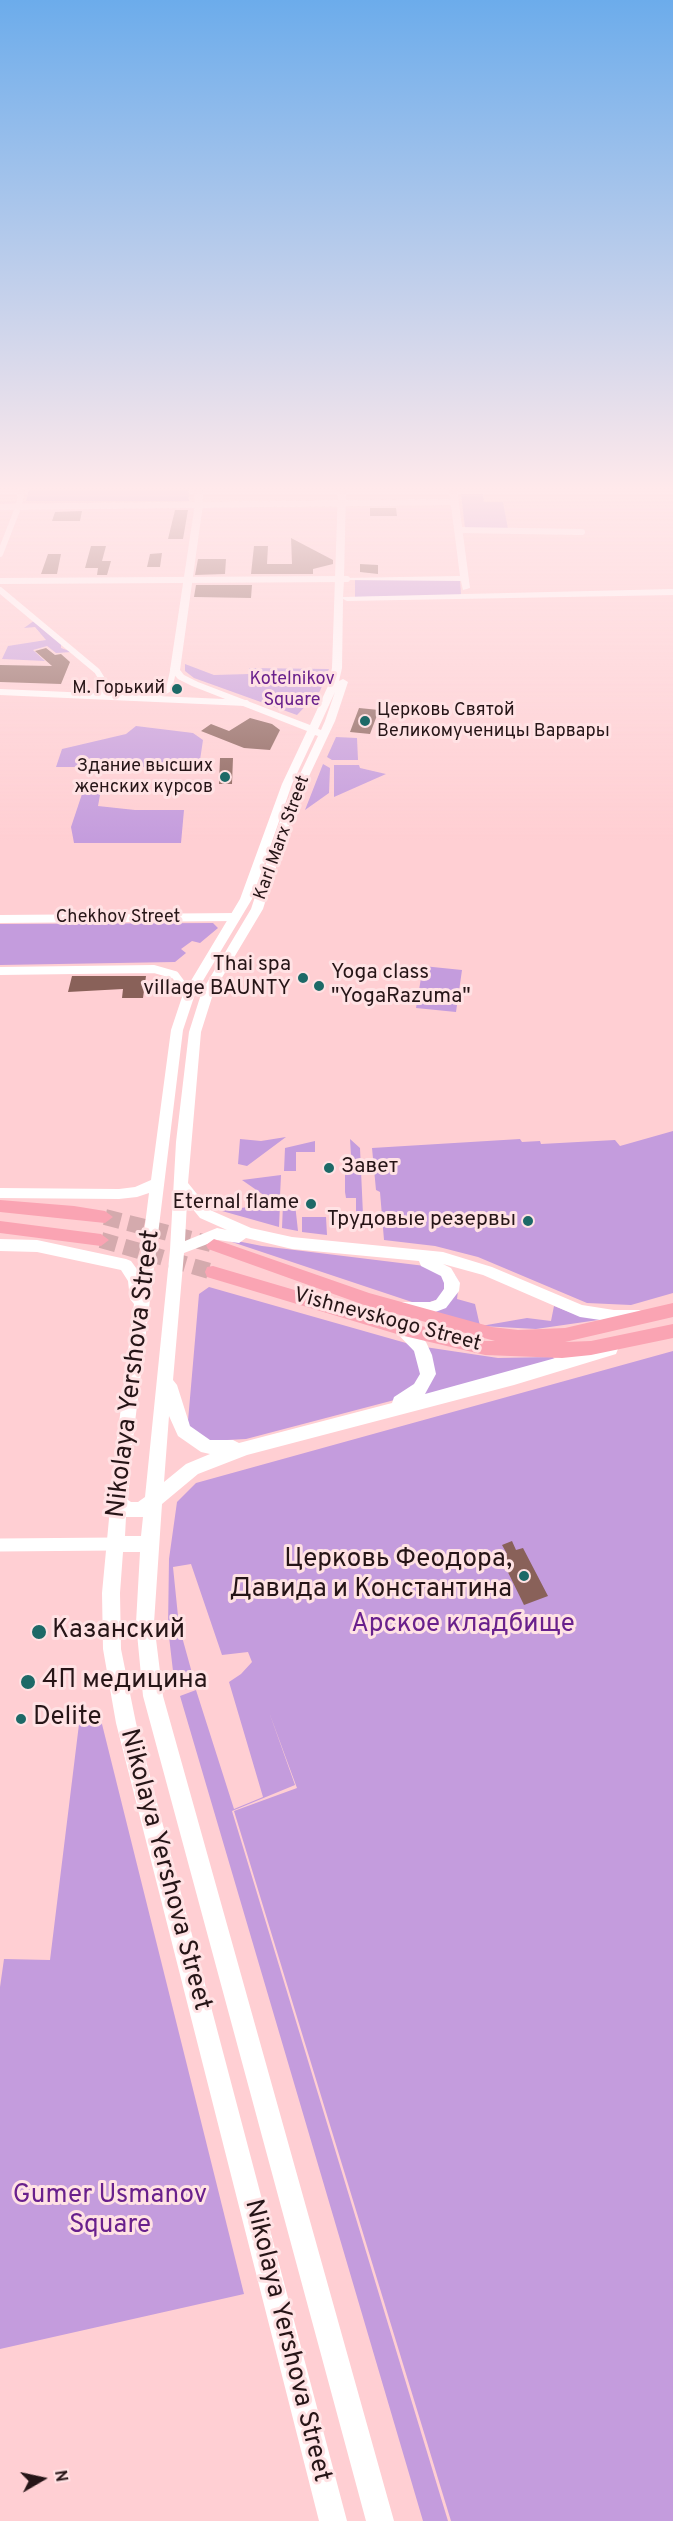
<!DOCTYPE html>
<html>
<head>
<meta charset="utf-8">
<style>
	body { margin:0 }
	#map { position:relative; width:673px; height:2521px; overflow:hidden; background:#ffcfd3; font-family:Overpass,sans-serif }
	canvas { display:block }
	.north { position:absolute; left:12px; top:2449px; width:60px; height:60px; -webkit-text-stroke:4px #ffe2e4; paint-order:stroke; rotate:81deg; font-size:16px; font-weight:700; line-height:24px; text-align:center; color:#261517 }
	.north::after { content:''; display:block; margin:auto; width:21px; height:27px; background:#261517; clip-path:polygon(50% 0,100% 100%,50% 72%,0 100%) }
</style>
</head>
<body>
<div id="map">
<canvas width="673" height="2521"></canvas>
<div class="north">N</div>
</div>
<script>
const ctx = document.querySelector('canvas').getContext('2d');
ctx.lineJoin = 'round';
function paint(path, color) { ctx.fillStyle = color; ctx.fill(path, 'evenodd'); }
const shape = rows => new Path2D(rows.map(r => 'M' + r).join(''));
function trace(path, color, width, dash) { ctx.strokeStyle = color; ctx.lineWidth = width; ctx.lineCap = dash ? 'butt' : 'round'; ctx.setLineDash(dash || []); ctx.stroke(path); }
function write(font, color, halo, rows, align = 'center') {
  ctx.font = font + ' Overpass,sans-serif'; ctx.lineWidth = 6; ctx.setLineDash([]); ctx.textBaseline = 'middle'; ctx.strokeStyle = halo; ctx.fillStyle = color; for (const [text, x, y, turn = 0] of rows) {
    ctx.save(); ctx.translate(x, y); ctx.rotate((+turn || 0) * Math.PI / 180); ctx.textAlign = isNaN(turn) ? turn : align; if (halo) ctx.strokeText(text, 0, 0); ctx.fillText(text, 0, 0); ctx.restore();
  }
}
const green = shape([
	[29,489,188,489,189,501,26,501],
	[461,494,483,494,484,502,503,502,508,529,465,528],
	[355,580,460,580,461,594,459,596,355,597],
	[35,620,61,640,61,648,72,652,56,653,47,646,33,650,45,661,2,659,8,646,46,640,35,627,24,628],
	[185,664,214,675,249,674,249,668,329,669,320,691,297,715,194,678,185,671],
	[136,726,193,733,203,740,199,767,56,767,62,749,126,734],
	[336,737,357,738,358,760,332,760,327,757],
	[323,764,330,768,329,793,305,810],
	[334,765,359,765,360,768,386,774,334,797],
	[102,784,98,806,135,810,184,810,181,843,74,843,71,827,83,791],
	[213,923,218,928,200,943,192,941,181,949,186,953,175,962,0,965,0,924],
	[423,966,462,970,456,1012,416,1008],
	[673,1131,673,1293,631,1305,587,1303,478,1257,435,1246,384,1240,380,1192,376,1190,372,1148,520,1139,522,1142,540,1141,541,1144,615,1140,620,1146],
	[286,1137,247,1166,238,1164,240,1139,261,1141],
	[350,1139,360,1148,363,1215,356,1221,356,1198,346,1198,345,1192,345,1170,351,1155],
	[315,1141,315,1152,296,1152,296,1171,284,1171,285,1148],
	[281,1175,280,1196,265,1196,242,1180],
	[254,1203,280,1204,279,1227,222,1211,254,1206],
	[283,1204,295,1204,298,1231,282,1228],
	[302,1217,326,1217,327,1235,302,1232],
	[217,1237,262,1246,425,1266,442,1274,446,1285,439,1299,421,1305],
	[455,1275,459,1282,457,1299,475,1304,480,1326,434,1312],
	[209,1287,406,1343,416,1351,424,1375,402,1398,246,1439,208,1441,190,1430,188,1421,199,1294],
	[554,1306,572,1313,605,1319,536,1329,481,1326,527,1318,551,1321],
	[425,1347,498,1358,553,1357,555,1361,416,1398,426,1390,433,1376],
	[673,1351,673,2521,451,2521,234,1811,297,1788,269,1712,295,1785,232,1811,448,2521,423,2521,180,1696,196,1690,234,1809,263,1797,229,1682,241,1674,252,1662,248,1652,222,1655,191,1564,173,1567,179,1626,192,1673,173,1671,168,1628,169,1559,177,1502,196,1483],
	[99,1712,244,2294,0,2349,0,1987,4,1959,50,1960,80,1716]
]);
const building = shape([
	[370,508,396,508,397,516,370,516],
	[175,510,188,510,183,539,168,539],
	[82,511,80,521,52,521,55,512],
	[291,538,333,560,333,564,313,569,313,574,251,574,254,546,268,546,267,564,292,564],
	[91,546,106,546,102,561,111,561,107,575,97,575,98,568,85,568],
	[162,553,160,567,147,567,150,554],
	[48,554,61,554,57,574,41,574],
	[198,559,226,559,225,574,195,575],
	[360,564,378,565,378,574,360,572],
	[196,585,252,585,251,598,194,597],
	[46,648,55,655,61,654,70,662,61,684,0,682,0,665,52,666,35,651],
	[359,708,379,710,370,734,350,732],
	[250,718,272,724,280,730,270,750,244,748,201,731,211,724,229,731],
	[220,758,233,758,232,784,219,784],
	[72,976,146,976,143,998,122,998,123,989,68,992],
	[512,1541,516,1550,523,1548,548,1596,524,1605,500,1556,507,1554,502,1545]
]);
const primaryTunnel = shape([
	[105,1217,211,1244],
	[101,1240,213,1272]
]);
const streetFar2 = shape([
	[0,507,455,502],
	[458,530,582,532],
	[0,554,19,505,22,489],
	[0,581,347,579],
	[0,590,97,671,102,679,102,695],
	[0,692,246,703],
	[155,697,169,689,174,667]
]);
const streetFar1 = shape([
	[0,919,236,917],
	[0,971,154,969,175,975,189,994]
]);
const street = shape([
	[0,1545,115,1544]
]);
const secondary = shape([
	[194,489,202,489,203,504,180,670,184,675,198,682,310,725,328,686,332,668,338,489,346,489,344,578,460,576,449,489,457,489,470,588,463,590,461,581,344,580,343,597,673,589,673,595,347,601,343,599,342,668,339,681,343,679,348,682,335,721,295,806,263,909,214,991,201,1032,188,1183,210,1210,251,1228,292,1237,443,1252,492,1267,582,1305,614,1310,639,1310,644,1312,647,1316,644,1320,639,1322,614,1322,580,1317,483,1275,443,1264,451,1268,460,1283,459,1291,446,1308,430,1314,405,1312,400,1310,397,1306,400,1302,430,1302,436,1300,444,1289,444,1283,441,1276,421,1266,419,1261,292,1249,246,1238,239,1243,218,1240,184,1253,173,1380,177,1385,190,1426,210,1440,233,1440,239,1443,392,1403,394,1397,414,1384,420,1374,414,1351,392,1328,394,1324,400,1322,406,1324,426,1342,432,1355,436,1374,425,1394,610,1343,616,1344,618,1349,616,1354,514,1385,247,1455,198,1474,162,1504,154,1623,163,1696,394,2521,366,2521,143,1696,136,1623,140,1552,123,1552,120,1593,121,1649,136,1723,347,2521,319,2521,116,1723,103,1649,102,1593,115,1455,134,1304,130,1299,128,1281,121,1270,37,1252,0,1251,0,1239,37,1240,126,1259,131,1261,139,1272,149,1193,137,1197,119,1199,0,1198,0,1188,119,1189,135,1187,151,1180,171,1030,183,994,240,899,282,784,307,731,192,686,178,679,170,670,195,504,194,489],
	[335,692,325,721,321,730,318,729,335,692],
	[315,735,318,736,285,806,251,909,202,991,189,1032,176,1142,170,1250,145,1497,138,1502,131,1502,128,1500,131,1455,183,1030,195,994,252,899,292,784,315,735],
	[187,1202,200,1218,227,1230,217,1228,185,1241,187,1202],
	[169,1416,178,1436,201,1452,210,1454,186,1464,164,1482,169,1416],
	[126,1517,143,1517,141,1536,125,1536,126,1517]
]);
const primary = shape([
	[0,1200,74,1206,105,1211,113,1217,105,1223,0,1212,0,1200],
	[0,1221,101,1234,109,1240,101,1246,0,1233,0,1221],
	[214,1239,369,1293,492,1327,518,1330,565,1328,673,1303,673,1317,565,1342,539,1343,591,1341,673,1324,673,1338,591,1355,562,1358,485,1355,400,1335,207,1277,205,1272,207,1267,213,1266,400,1321,485,1341,495,1341,367,1306,208,1249,206,1245,214,1239]
]);
const markers = [
	[177,689,6,"#1d6967"],
	[365,721,6,"#1d6967"],
	[225,777,6,"#1d6967"],
	[303,978,6,"#1d6967"],
	[319,986,6,"#1d6967"],
	[329,1168,6,"#1d6967"],
	[311,1204,6,"#1d6967"],
	[528,1221,6,"#1d6967"],
	[524,1576,6,"#1d6967"],
	[39,1632,8,"#1d6967"],
	[28,1682,8,"#1d6967"],
	[21,1719,6,"#1d6967"]
];
const farParknames = [
	["Kotelnikov",292,680],
	["Square",292,701]
];
const farPoinames = [
	["М. Горький",165,689],
	["Церковь Святой",377,711,"left"],
	["Великомученицы Варвары",377,732,"left"],
	["Здание высших",213,767],
	["женских курсов",213,788]
];
const farStreetnames = [
	["Karl Marx Street",283,838,-70],
	["Chekhov Street",118,918]
];
const poiNames = [
	["Thai spa",291,966],
	["village BAUNTY",291,990],
	["Yoga class",331,974,"left"],
	["\"YogaRazuma\"",331,998,"left"],
	["Завет",341,1168,"left"],
	["Eternal flame",299,1204],
	["Трудовые резервы",516,1221]
];
const streetNames = [
	["Vishnevskogo Street",387,1321,15]
];
const nearStreetnames = [
	["Nikolaya Yershova Street",135,1374,-83],
	["Nikolaya Yershova Street",164,1870,75],
	["Nikolaya Yershova Street",286,2341,76]
];
const nearPoinames = [
	["Церковь Феодора,",512,1561,"right"],
	["Давида и Константина",512,1591,"right"],
	["Казанский",52,1632],
	["4П медицина",42,1682],
	["Delite",33,1719]
];
const nearParknames = [
	["Арское кладбище",463,1626],
	["Gumer Usmanov",110,2197],
	["Square",110,2227]
];
paint(green, '#c49cdd');
paint(building, '#896159');
trace(primaryTunnel, '#d4aaad', 16, [16, 8]);
trace(streetFar2, '#fff', 6);
trace(streetFar1, '#fff', 8);
trace(street, '#fff', 13);
paint(secondary, '#fff');
paint(primary, '#faa4b3');
const sky = ctx.createLinearGradient(0, 0, 0, 842);
sky.addColorStop(0, '#6caceb');
sky.addColorStop(0.58, '#ffe9eb');
sky.addColorStop(1, '#ffe9eb00');
ctx.fillStyle = sky;
ctx.fillRect(0, 0, 673, 842);
for (const [x, y, r, color] of markers) { const dot = new Path2D(); dot.arc(x, y, r, 0, 2 * Math.PI); ctx.fillStyle = color; ctx.fill(dot); trace(dot, '#ffe2e4', 2); }
write('18px', '#69208c', '#ffe2e4', farParknames);
write('18px', '#261517', '#ffe2e4', farPoinames, 'right');
write('18px', '#261517', '#ffe2e4', farStreetnames);
write('21px', '#261517', '#ffe2e4', poiNames, 'right');
write('21px', '#261517', '#ffe2e4', streetNames);
write('26px', '#261517', '#ffe2e4', nearStreetnames);
write('26px', '#261517', '#ffe2e4', nearPoinames, 'left');
write('26px', '#69208c', '#ffe2e4', nearParknames);
</script>
</body>
</html>
